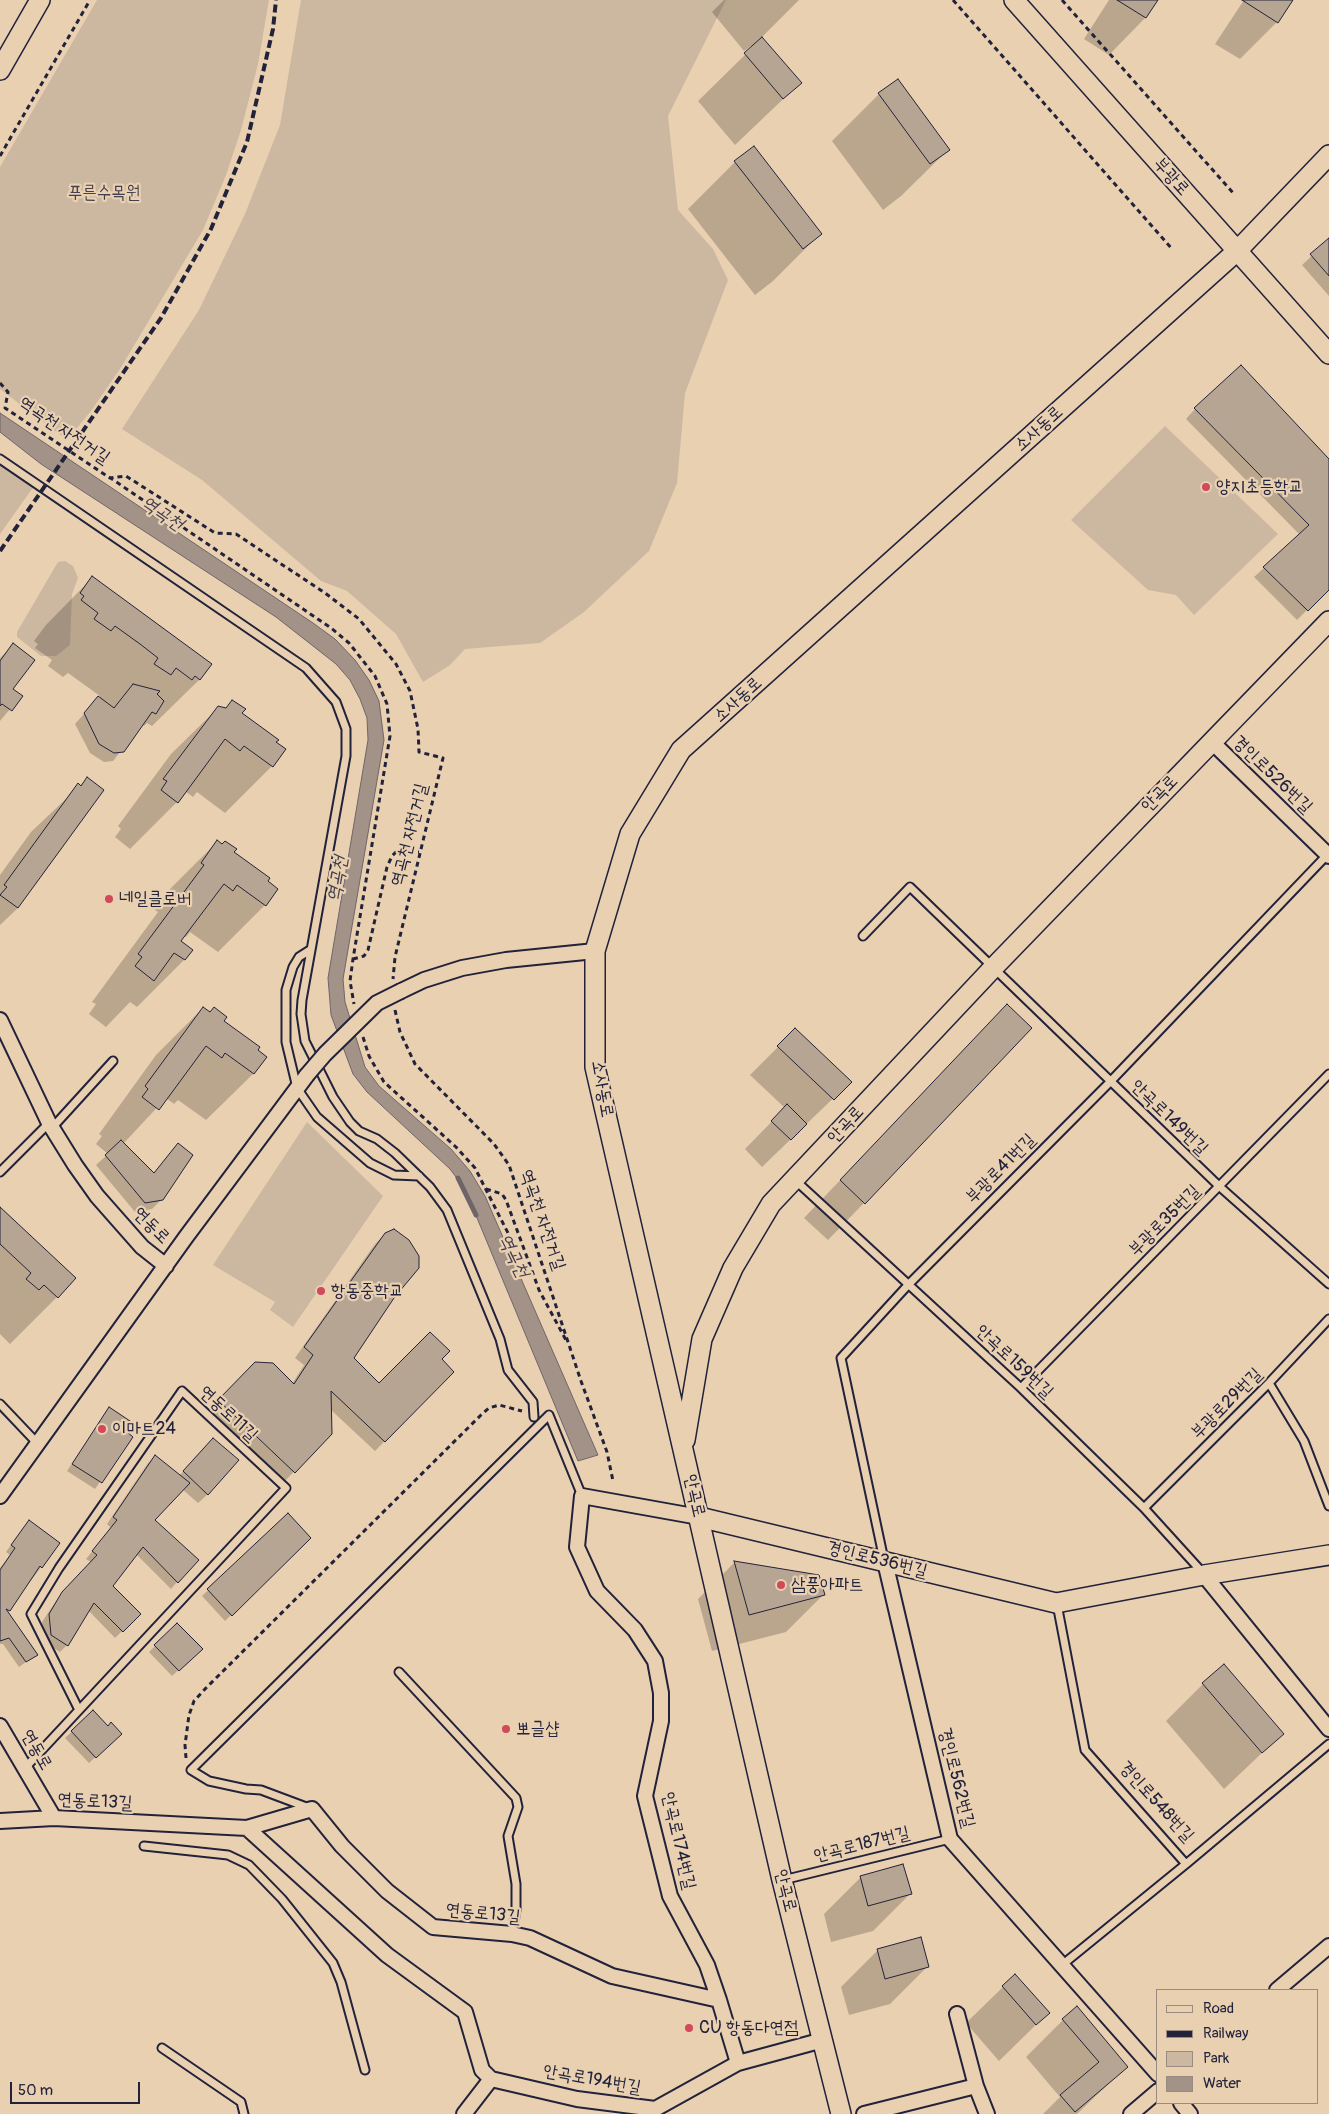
<!DOCTYPE html>
<html>
<head>
<meta charset="utf-8">
<style>
	body { margin:0 }
	#map { position:relative; width:1329px; height:2114px; overflow:hidden; background:#e9d0b1; font-family:Pangolin,sans-serif }
	canvas { display:block }
	.legend { position:absolute; left:1156px; top:1989px; width:162px; height:115px; box-sizing:border-box; background:#e9d0b1; border:1px solid #998a82; margin:0; padding:6px 9px; list-style:none; font-size:15px; color:#22223b }
	.legend li { display:flex; align-items:center; gap:10px; height:25px }
	.legend b { width:25px; border:1px solid #998a82 }
	.scale { position:absolute; left:10px; top:2082px; width:130px; height:22px; box-sizing:border-box; border:2px solid #22223b; border-top:0; padding-left:6px; font-size:15px; line-height:18px; white-space:nowrap; color:#22223b; -webkit-text-stroke:4px #e9d0b1; paint-order:stroke }
</style>
</head>
<body>
<div id="map">
<canvas width="1329" height="2114"></canvas>
<ul class="legend">
<li><b style="height:6px;background:#e9d0b1"></b>Road</li>
<li><b style="height:6px;background:#22223b"></b>Railway</li>
<li><b style="height:14px;background:#ccb7a0"></b>Park</li>
<li><b style="height:14px;background:#a29287"></b>Water</li>
</ul>
<div class="scale">50 m</div>
</div>
<script>
const ctx = document.querySelector('canvas').getContext('2d');
ctx.lineJoin = 'round';
function paint(path, color) { ctx.fillStyle = color; ctx.fill(path, 'evenodd'); }
const shape = rows => new Path2D(rows.map(r => 'M' + r).join(''));
function trace(path, color, width, dash) { ctx.strokeStyle = color; ctx.lineWidth = width; ctx.lineCap = dash ? 'butt' : 'round'; ctx.setLineDash(dash || []); ctx.stroke(path); }
function write(font, color, halo, rows, align = 'center') {
  ctx.font = font + ' Pangolin,"Poor Story",sans-serif'; ctx.lineWidth = 4.5; ctx.setLineDash([]); ctx.textBaseline = 'middle'; ctx.strokeStyle = halo; ctx.fillStyle = color; for (const [text, x, y, turn = 0] of rows) {
    ctx.save(); ctx.translate(x, y); ctx.rotate((+turn || 0) * Math.PI / 180); ctx.textAlign = isNaN(turn) ? turn : align; if (halo) ctx.strokeText(text, 0, 0); ctx.fillText(text, 0, 0); ctx.restore();
  }
}
const green = shape([
	[97,0,269,0,258,64,241,130,226,175,203,230,120,369,91,411,67,440,0,389,0,167],
	[301,0,726,0,668,116,678,210,713,249,728,280,685,393,677,483,649,551,584,612,540,643,465,649,450,665,423,682,396,634,347,591,321,581,202,480,122,429,199,310,245,214,280,125],
	[1165,426,1278,534,1194,615,1176,595,1148,590,1071,520],
	[0,454,41,483,32,489,0,534],
	[65,561,73,566,78,578,72,594,70,645,56,656,41,656,17,637,17,632,58,562],
	[307,1122,383,1196,293,1327,270,1310,275,1302,213,1265]
]);
const water = shape([
	[0,413,313,623,335,639,355,660,369,680,379,701,384,740,343,979,345,1002,365,1067,379,1086,451,1149,470,1171,485,1196,598,1455,578,1461,465,1189,450,1169,367,1092,353,1074,331,1015,328,978,368,740,367,718,360,699,350,680,336,664,276,617,41,464,0,432,0,413]
]);
const shadow = shape([
	[724,0,799,0,761,38,800,83,735,145,698,101,752,48,751,46,744,51,712,12],
	[1109,0,1157,0,1145,18,1109,55,1084,39],
	[1244,0,1291,0,1277,22,1240,59,1215,44],
	[879,94,948,150,901,196,883,210,832,141],
	[754,148,820,234,773,281,755,295,688,209,735,162],
	[1329,240,1329,296,1302,265],
	[1195,409,1329,461,1329,588,1297,620,1254,577,1300,535,1186,419],
	[92,578,210,664,199,680,152,726,147,723,144,726,142,724,113,761,104,762,90,753,75,724,100,696,68,673,63,677,48,666,52,660,35,648,38,644,34,641,46,625],
	[13,645,11,689,21,696,0,721,0,658],
	[233,701,241,714,284,750,272,766,225,813,197,792,193,797,185,791,177,802,130,849,115,837,121,829,118,826,171,754,219,707,225,709],
	[87,779,18,908,0,925,0,875,31,832],
	[217,842,266,881,265,905,218,952,190,932,186,937,184,936,180,941,191,950,184,960,137,1007,130,1002,106,1027,89,1014,96,1004,92,1002,158,912,155,910,170,889],
	[1007,1006,864,1203,828,1240,804,1218],
	[203,1008,265,1057,253,1074,206,1120,178,1100,174,1104,166,1098,123,1144,153,1174,178,1145,162,1199,152,1209,135,1212,96,1165,108,1154,96,1144,102,1136,99,1134,156,1055],
	[795,1030,850,1082,762,1167,745,1149,785,1108,750,1075],
	[0,1210,57,1297,10,1344,0,1334],
	[385,1234,393,1297,352,1359,379,1384,441,1359,452,1372,375,1451,330,1409,331,1433,284,1482,209,1410,255,1363,292,1384,304,1365,295,1358,375,1244],
	[109,1408,125,1433,131,1437,95,1489,67,1471],
	[203,1449,208,1494,198,1503,182,1489,153,1520,177,1582,171,1589,136,1554,112,1586,140,1614,115,1638,88,1610,67,1645,60,1652,44,1642,42,1622,56,1601,91,1562,86,1559,111,1528,107,1524,148,1463,155,1457,179,1476],
	[288,1515,309,1538,225,1621,202,1596],
	[23,1528,41,1567,7,1613,36,1655,19,1667,3,1644,0,1644,0,1568,10,1555,6,1552],
	[735,1562,823,1595,786,1632,712,1651,698,1599],
	[177,1625,201,1649,172,1676,149,1652],
	[1203,1684,1282,1734,1224,1789,1166,1721],
	[93,1712,108,1728,120,1734,89,1763,65,1738],
	[861,1877,910,1894,873,1931,831,1942,824,1914],
	[878,1950,927,1967,890,2004,849,2015,841,1987],
	[1003,1987,1048,2013,999,2061,966,2023],
	[1063,2020,1126,2067,1077,2114,1043,2114,1060,2097,1026,2057]
]);
const stream = shape([
	[458,1178,476,1215]
]);
const building = shape([
	[1117,0,1158,0,1146,18,1117,0],
	[1242,0,1293,0,1278,23,1242,0],
	[762,37,802,83,783,99,744,53,762,37],
	[898,79,950,150,930,164,878,93,898,79],
	[754,146,822,234,803,249,734,161,754,146],
	[1329,238,1329,276,1310,254,1329,238],
	[1241,365,1329,459,1329,590,1308,611,1263,567,1309,525,1194,408,1241,365],
	[92,576,212,664,200,680,195,676,192,680,176,668,171,675,154,664,158,658,140,644,115,626,111,631,94,619,98,613,81,600,84,596,80,593,92,576],
	[13,643,35,660,13,689,23,696,12,711,2,704,0,706,0,661,13,643],
	[133,684,160,691,157,694,164,701,156,714,152,712,124,752,114,753,99,744,84,713,98,696,114,708,133,684],
	[232,700,246,709,242,713,279,740,276,742,286,749,273,767,244,746,240,751,225,739,178,803,161,790,167,781,163,779,218,706,226,708,232,700],
	[87,777,104,790,18,908,0,895,7,887,4,885,78,783,81,786,87,777],
	[217,840,222,844,225,841,237,849,234,852,270,878,268,881,278,889,266,906,237,885,233,891,224,884,181,941,193,950,185,960,174,953,154,981,135,966,142,957,138,954,204,865,201,863,217,840],
	[1007,1004,1032,1028,865,1204,840,1180,1007,1004],
	[203,1007,210,1012,214,1007,227,1017,224,1021,260,1047,258,1050,267,1057,254,1074,225,1053,222,1058,206,1046,159,1110,142,1097,148,1089,145,1086,203,1007],
	[795,1028,852,1082,834,1100,777,1046,795,1028],
	[787,1104,807,1124,791,1140,771,1121,787,1104],
	[121,1140,154,1173,178,1143,193,1155,163,1200,145,1203,105,1155,121,1140],
	[0,1207,76,1278,58,1298,44,1285,39,1290,26,1279,31,1273,0,1244,0,1207],
	[394,1229,409,1240,419,1256,419,1268,394,1298,354,1358,379,1383,430,1332,450,1351,442,1359,454,1372,385,1442,331,1391,332,1434,295,1473,218,1400,255,1362,273,1363,294,1384,313,1355,304,1347,385,1233,394,1229],
	[109,1407,133,1423,127,1432,133,1437,102,1483,72,1464,109,1407],
	[213,1438,239,1460,208,1495,183,1471,213,1438],
	[155,1455,190,1483,155,1520,199,1560,178,1583,143,1547,113,1586,141,1614,123,1632,94,1603,68,1646,51,1635,49,1614,62,1592,97,1555,92,1551,117,1520,113,1517,155,1455],
	[288,1513,311,1538,232,1616,207,1589,288,1513],
	[29,1520,60,1543,42,1568,40,1566,10,1611,6,1609,38,1655,26,1662,9,1638,0,1641,0,1570,15,1548,11,1545,29,1520],
	[734,1561,819,1575,825,1595,749,1615,734,1561],
	[177,1623,203,1649,179,1671,154,1645,177,1623],
	[1224,1664,1284,1734,1262,1753,1202,1683,1224,1664],
	[93,1710,108,1726,111,1722,122,1734,96,1758,71,1731,93,1710],
	[903,1864,912,1894,868,1906,860,1876,903,1864],
	[921,1937,929,1967,885,1979,877,1949,921,1937],
	[1015,1974,1050,2013,1036,2025,1002,1986,1015,1974],
	[1077,2006,1128,2067,1075,2112,1060,2095,1099,2062,1062,2019,1077,2006]
]);
const path = shape([
	[953,0,1173,250],
	[1062,0,1234,194],
	[0,156,90,0],
	[0,383,8,392,5,408,110,478,126,476,215,533,236,534,325,593,359,619,396,664,410,691,418,729,419,752,443,758,395,957,393,979],
	[109,477,331,628,349,643,375,676,387,704,390,736,353,959,350,981,354,1004],
	[353,959,364,956,368,950,387,867,392,856,397,851,419,852],
	[395,1010,400,1032,415,1064,494,1144,509,1165,581,1381,607,1452,613,1481],
	[363,1037,369,1056,384,1082,456,1147,475,1168,509,1235],
	[486,1189,502,1194,506,1200,539,1290,567,1342],
	[186,1758,185,1745,189,1715,194,1701,206,1688,481,1415,489,1408,499,1405,522,1411]
]);
const lane = shape([
	[0,459,306,668,336,702,346,729,346,756,302,1000,301,1014,305,1041,333,1097,350,1122,359,1131,377,1139,395,1153,430,1187,447,1210,500,1339,508,1370,533,1402,534,1417],
	[863,936,910,887,1220,1187,1329,1284],
	[310,950,299,957,293,967,286,990,286,1042,297,1088,317,1117,370,1163,394,1175,419,1176],
	[52,1128,113,1061],
	[0,1172,49,1123],
	[795,1180,1021,1388,1144,1508,1203,1573],
	[1269,1383,1304,1441,1329,1506],
	[1021,1388,1329,1074],
	[0,1404,38,1444],
	[1144,1508,1269,1383,1329,1319],
	[884,1560,841,1358,908,1285,1110,1082,1328,854],
	[1057,1604,1085,1750,1186,1864,1329,1744],
	[399,1672,516,1798,518,1807,508,1836,516,1884,516,1910,512,1934],
	[25,1768,286,1488,182,1391,59,1568,31,1614,79,1710],
	[309,1808,261,1790,246,1789,209,1781,191,1770,549,1415,582,1496],
	[144,1846,228,1855,249,1865,282,1899,333,1963,341,1982,365,2070],
	[783,1880,950,1839],
	[1062,1965,1186,1864],
	[162,2048,241,2102,244,2114]
]);
const street = shape([
	[1211,741,1329,856],
	[401,991,424,980,462,968,506,960,595,951],
	[0,1020,49,1123,75,1165,97,1196,142,1247,166,1266],
	[0,1496,186,1237,307,1075],
	[699,1517,582,1496,577,1547,597,1591,635,1630,655,1661,661,1693,661,1721,645,1796,670,1896,707,1965,719,2000],
	[885,1562,950,1839,1158,2074],
	[1204,1575,1329,1729],
	[0,1726,54,1818],
	[0,1821,54,1818,247,1828,312,1809,342,1846,387,1891,433,1927,512,1934,530,1938,612,1976,719,2000,738,2063],
	[247,1828,387,1955,465,2012,482,2070,491,2079,464,2114],
	[1277,1990,1329,1946],
	[957,2014,976,2086,987,2114],
	[491,2079,577,2099,655,2109,738,2063,823,2040],
	[1181,2103,1190,2114],
	[864,2114,976,2086],
	[1131,2114,1158,2091]
]);
const secondary = shape([
	[1014,0,1329,354],
	[0,70,40,0],
	[685,1440,702,1339,733,1268,771,1204,993,968,1329,621],
	[699,1517,1056,1603,1204,1575,1329,1555],
	[841,2114,782,1880,595,1067,595,951,630,834,681,750,1237,251,1329,155]
]);
const rail = shape([
	[0,551,161,318,211,229,247,142,273,29,276,0]
]);
const streetBridge = shape([
	[307,1075,325,1054,377,1003,401,991]
]);
const markers = [
	[1206,487,5,"#d1495b"],
	[109,899,5,"#d1495b"],
	[321,1291,5,"#d1495b"],
	[102,1429,5,"#d1495b"],
	[781,1585,5,"#d1495b"],
	[506,1729,5,"#d1495b"],
	[689,2028,5,"#d1495b"]
];
const streetNames = [
	["부광로",1171,177,48],
	["소사동로",1039,429,-42],
	["역곡천 자전거길",64,431,34],
	["소사동로",738,700,-42],
	["경인로526번길",1272,775,44],
	["안곡로",1160,794,-46],
	["역곡천 자전거길",410,835,-76],
	["소사동로",602,1089,80],
	["안곡로149번길",1169,1118,44],
	["안곡로",846,1125,-47],
	["부광로41번길",1001,1169,-45],
	["역곡천 자전거길",542,1220,71],
	["부광로35번길",1165,1221,-45],
	["연동로",151,1226,45],
	["안곡로159번길",1014,1362,43],
	["부광로29번길",1227,1404,-45],
	["연동로11길",228,1414,43],
	["안곡로",694,1496,77],
	["경인로536번길",877,1560,14],
	["연동로",36,1750,60],
	["경인로562번길",956,1778,76],
	["연동로13길",95,1802,3],
	["경인로548번길",1156,1802,48],
	["안곡로174번길",678,1841,77],
	["안곡로187번길",862,1845,-14],
	["안곡로",785,1891,76],
	["연동로13길",483,1914,6],
	["안곡로194번길",592,2080,10]
];
const parkNames = [
	["푸른수목원",104,193]
];
const poiNames = [
	["양지초등학교",1216,487],
	["네일클로버",119,899],
	["항동중학교",331,1291],
	["이마트24",112,1429],
	["삼풍아파트",791,1585],
	["뽀글샵",516,1729],
	["CU 항동다연점",699,2028]
];
const waterNames = [
	["역곡천",162,514,34],
	["역곡천",338,879,-80],
	["역곡천",513,1256,64]
];
paint(green, '#ccb7a0');
paint(water, '#a29287');
trace(water, '#6f6569', 1);
paint(shadow, '#0003');
trace(stream, '#6f6569', 5);
paint(building, '#b7a593');
trace(building, '#22223b', 1);
trace(lane, '#22223b', 11);
trace(street, '#22223b', 18);
trace(secondary, '#22223b', 22);
trace(path, '#22223b', 3, [5, 4]);
trace(lane, '#e9d0b1', 7);
trace(street, '#e9d0b1', 14);
trace(secondary, '#e9d0b1', 19);
trace(rail, '#22223b', 4, [8, 4]);
trace(streetBridge, '#22223b', 18, []);
trace(streetBridge, '#e9d0b1', 14);
for (const [x, y, r, color] of markers) { const dot = new Path2D(); dot.arc(x, y, r, 0, 2 * Math.PI); ctx.fillStyle = color; ctx.fill(dot); trace(dot, '#e9d0b1', 2); }
write('18px', '#22223b', '#e9d0b1', streetNames);
write('18px', '#44404f', '#e9d0b1', parkNames);
write('18px', '#22223b', '#e9d0b1', poiNames, 'left');
write('italic 19px', '#423e4e', '#e9d0b1', waterNames);
</script>
</body>
</html>
